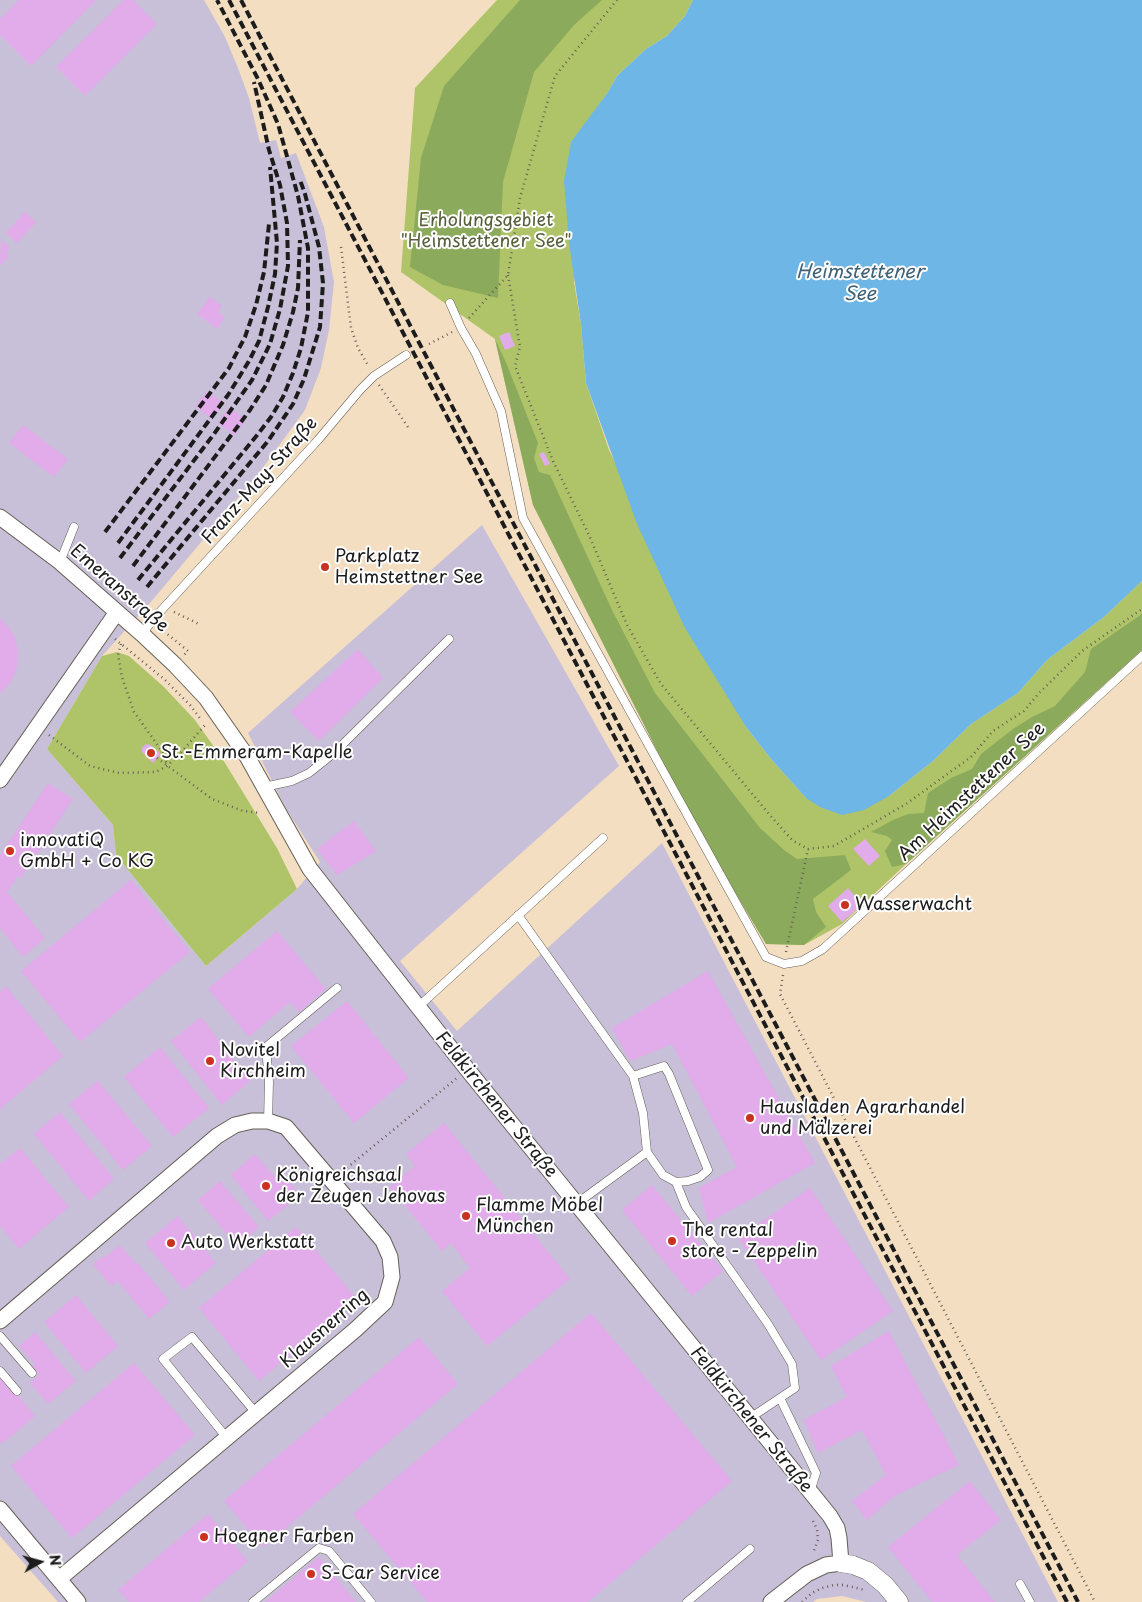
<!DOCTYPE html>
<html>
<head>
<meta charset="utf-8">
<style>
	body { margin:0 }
	#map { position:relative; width:1142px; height:1602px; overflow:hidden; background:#f3dec1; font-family:"Playpen Sans",sans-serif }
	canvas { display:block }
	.north { position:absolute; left:15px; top:1537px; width:50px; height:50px; -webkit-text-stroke:4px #fff; paint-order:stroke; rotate:83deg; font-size:14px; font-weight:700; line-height:20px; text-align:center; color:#1c1c1c }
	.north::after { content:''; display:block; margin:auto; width:18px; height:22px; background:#1c1c1c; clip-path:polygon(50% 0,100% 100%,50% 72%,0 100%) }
</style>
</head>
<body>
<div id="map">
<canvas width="1142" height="1602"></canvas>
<div class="north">N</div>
</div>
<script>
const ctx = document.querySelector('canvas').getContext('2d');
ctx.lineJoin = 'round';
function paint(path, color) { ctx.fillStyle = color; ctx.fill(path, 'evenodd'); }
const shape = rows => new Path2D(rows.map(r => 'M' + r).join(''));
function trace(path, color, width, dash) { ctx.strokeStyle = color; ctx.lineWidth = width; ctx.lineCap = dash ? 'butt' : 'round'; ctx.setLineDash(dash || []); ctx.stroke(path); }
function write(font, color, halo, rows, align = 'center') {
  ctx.font = font + ' "Playpen Sans",sans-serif'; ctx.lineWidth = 4; ctx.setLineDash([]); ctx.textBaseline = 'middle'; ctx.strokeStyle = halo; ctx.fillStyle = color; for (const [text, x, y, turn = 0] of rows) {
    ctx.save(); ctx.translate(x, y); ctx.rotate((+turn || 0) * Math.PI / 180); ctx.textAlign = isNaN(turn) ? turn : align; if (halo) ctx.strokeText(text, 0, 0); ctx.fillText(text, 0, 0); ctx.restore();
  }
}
const industrial = shape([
	[0,0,204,0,225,37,238,68,249,98,260,143,276,140,281,158,296,153,324,227,334,282,329,330,321,368,305,410,259,473,150,603,102,656,47,749,113,825,116,855,206,966,297,889,320,862,285,807,248,733,482,525,619,766,400,961,457,1031,662,843,1058,1602,866,1602,842,1596,817,1599,813,1602,58,1602,0,1536]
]);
const green = shape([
	[497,0,693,0,685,16,667,36,646,49,617,76,608,92,596,109,574,282,581,324,586,383,609,450,746,727,771,759,806,798,889,796,933,761,971,724,1018,693,1047,660,1104,617,1142,581,1142,650,906,864,842,924,804,945,766,944,533,505,495,339,401,272,415,88],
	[117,652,129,656,164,687,195,720,222,758,277,848,297,889,206,966,116,855,113,825,47,749,102,656]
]);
const forest = shape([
	[520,0,602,0,574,25,534,72,503,182,498,298,443,285,410,267,421,158,444,86],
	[495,339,507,365,538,443,534,458,539,472,550,475,612,610,655,693,760,828,784,850,797,859,845,855,851,870,813,899,816,912,826,927,804,945,766,944,696,828,533,505],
	[1142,614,1142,650,906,864,892,867,885,851,892,840,887,836,871,832,893,820,908,814,924,813,928,793,951,778,972,769,981,754,1013,729,1032,717,1055,706,1085,672,1091,649]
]);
const water = shape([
	[693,0,1142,0,1142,581,1104,617,1047,660,1018,693,971,724,933,761,889,796,864,810,842,815,820,807,806,798,771,759,746,727,685,628,637,524,586,383,581,324,569,243,564,181,571,142,608,92,617,76,646,49,667,36,685,16]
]);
const building = shape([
	[19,0,96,0,31,66,0,35,0,19],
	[124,0,133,0,157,24,85,96,56,67],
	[25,212,36,222,17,243,6,233],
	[1,240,10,248,6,253,9,256,0,266],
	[210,297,222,306,218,312,225,317,217,329,197,314],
	[509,332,515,346,505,350,499,336],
	[207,391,224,403,212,419,195,406],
	[229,407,246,420,235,435,218,423],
	[23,425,68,459,54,477,9,443],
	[544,452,550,464,545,466,539,454],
	[0,619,6,624,15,637,18,652,17,668,11,682,0,693],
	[358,649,383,678,319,741,290,712],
	[146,744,151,745,161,754,153,763,142,752,142,748],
	[48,783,73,799,21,878,18,876,7,892,45,938,23,957,0,928,0,855],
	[354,821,376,851,337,875,317,849],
	[865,839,880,856,869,866,853,849],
	[131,880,190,952,80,1042,21,971],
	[848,888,862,905,842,922,828,906],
	[277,931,326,989,299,1012,290,1002,249,1037,208,989],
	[708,971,815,1163,708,1223,699,1188,737,1167,672,1044,630,1061,612,1028],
	[6,986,63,1056,0,1109,0,992],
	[347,1001,409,1078,354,1123,291,1046],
	[201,1017,250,1081,222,1105,171,1041],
	[160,1047,209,1108,173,1137,124,1077],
	[98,1081,152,1146,123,1170,69,1104],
	[60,1112,114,1179,89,1201,34,1134],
	[444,1123,570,1279,487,1346,442,1291,470,1268,451,1243,442,1251,390,1187,415,1166,406,1154],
	[20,1148,69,1207,19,1249,0,1226,0,1164],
	[255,1154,274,1176,280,1171,300,1195,268,1221,231,1175],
	[220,1181,259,1227,237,1246,198,1200],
	[652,1185,723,1271,692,1296,622,1210],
	[810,1188,893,1311,821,1360,738,1238],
	[178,1216,216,1263,184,1290,145,1243],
	[296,1227,357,1299,259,1381,199,1308],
	[120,1245,136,1264,138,1263,170,1302,149,1319,118,1281,111,1286,93,1264,103,1256,104,1258],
	[76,1295,118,1346,86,1373,44,1322],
	[591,1313,732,1481,588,1602,427,1602,353,1514],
	[889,1331,959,1465,896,1495,867,1520,852,1501,886,1475,862,1430,818,1453,804,1420,847,1397,831,1366],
	[35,1332,76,1381,48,1404,30,1383,39,1375,32,1366,35,1364,19,1346],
	[419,1337,458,1384,263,1547,224,1501],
	[134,1363,195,1435,72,1538,11,1466],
	[0,1374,35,1416,2,1444,0,1441],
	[970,1481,1001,1520,957,1555,995,1602,932,1602,888,1547],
	[208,1514,248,1561,199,1602,129,1602,118,1590],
	[319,1557,356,1602,265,1602]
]);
const path = shape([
	[341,247,351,328,358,348,369,367],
	[508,275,520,347,515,366,553,461,589,535,627,625,661,684,769,814,792,840,808,849,834,846,906,804,971,757,993,731,1024,711,1039,693,1082,651,1142,609],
	[469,318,508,275,520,198,555,76,617,0],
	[429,344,452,332],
	[379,385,408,427],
	[174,612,199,624],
	[160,628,188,651,184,655],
	[115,639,164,679,190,705,202,721],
	[121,644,118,655,122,677,134,712,164,754,167,766],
	[49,735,90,766,119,773,156,772,167,766,178,756,205,725],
	[157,758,212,799,243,811,261,813],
	[786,952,808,849],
	[783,975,780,994,1095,1602],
	[343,1171,457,1078],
	[813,1521,817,1529,818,1540,813,1553],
	[802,1602,812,1593,822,1588,834,1585,844,1585,865,1590]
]);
const service = shape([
	[450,303,461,328,476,354,501,411,523,518,766,957,784,964,802,961,823,949,1142,656],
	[60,562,74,527],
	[142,634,156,616,318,440,360,390,374,376,406,355],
	[264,787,292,781,309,773,334,753,449,639],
	[518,915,633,1076],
	[418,1007,603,838],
	[268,1121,269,1082,266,1047,337,988],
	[676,1182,686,1207,768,1324,792,1364,795,1388,750,1418],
	[576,1204,647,1152,643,1113,633,1076,664,1066,669,1074,708,1170,700,1177,688,1181,676,1182,663,1175,647,1152],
	[0,1336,32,1373],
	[0,1371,17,1391],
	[780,1398,816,1473,810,1492],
	[227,1438,163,1359,192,1337,256,1413],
	[1020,1584,1030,1602],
	[253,1602,319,1548,329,1551,371,1602],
	[687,1602,750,1549]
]);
const minor = shape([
	[0,517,60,562,142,634,175,665,206,698,248,758,310,869,467,1069,830,1516,837,1528,839,1538,841,1563,826,1565,807,1574,771,1602],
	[0,780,117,612],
	[0,1321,217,1136,235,1125,252,1121,268,1121,286,1127,383,1241,390,1257,392,1277,385,1302,355,1330,59,1579],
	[0,1509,78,1602]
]);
const tertiary = shape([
	[841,1563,853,1565,868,1571,885,1585,899,1602]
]);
const rail = shape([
	[229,0,1067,1602],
	[241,0,465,431,1078,1602],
	[105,532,229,368,235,356,245,337,256,305,264,272,269,224],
	[118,543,228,395,249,361,259,341,268,307,275,274,277,243,270,167],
	[120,558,214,434,252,380,270,344,280,309,288,266,287,223,280,185,269,150,254,82],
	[133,566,250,410,266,385,283,345,293,312,298,288,300,240],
	[138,580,258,434,271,417,283,397,293,373,301,348,308,312,308,248,298,196,278,124,258,79,217,0],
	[147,587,268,441,293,404,304,379,320,327,323,283,319,247,305,194,300,180]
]);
const markers = [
	[325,567,5,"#c8321e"],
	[151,753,5,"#c8321e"],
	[10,851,5,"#c8321e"],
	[845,905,5,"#c8321e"],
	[210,1061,5,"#c8321e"],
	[750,1118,5,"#c8321e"],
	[266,1186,5,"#c8321e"],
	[466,1216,5,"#c8321e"],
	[672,1241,5,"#c8321e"],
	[171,1243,5,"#c8321e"],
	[204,1537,5,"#c8321e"],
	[311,1574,5,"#c8321e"]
];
const parkNames = [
	["Erholungsgebiet",486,221],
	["\"Heimstettener See\"",486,242]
];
const streetNames = [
	["Franz-May-Straße",260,481,-48],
	["Emeranstraße",119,589,41],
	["Am Heimstettener See",972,792,-43],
	["Feldkirchener Straße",496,1105,51],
	["Klausnerring",325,1329,-41],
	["Feldkirchener Straße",751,1420,51]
];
const poiNames = [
	["Parkplatz",335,557],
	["Heimstettner See",335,578],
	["St.-Emmeram-Kapelle",161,753],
	["innovatiQ",20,841],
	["GmbH + Co KG",20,862],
	["Wasserwacht",855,905],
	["Novitel",220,1051],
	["Kirchheim",220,1072],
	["Hausladen Agrarhandel",760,1108],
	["und Mälzerei",760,1129],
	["Königreichsaal",276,1176],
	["der Zeugen Jehovas",276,1197],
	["Flamme Möbel",476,1206],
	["München",476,1227],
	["The rental",682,1231],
	["store - Zeppelin",682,1252],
	["Auto Werkstatt",181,1243],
	["Hoegner Farben",214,1537],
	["S-Car Service",321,1574]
];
const waterNames = [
	["Heimstettener",860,273],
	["See",860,295]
];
paint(industrial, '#c8bfd8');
paint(green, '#afc468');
paint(forest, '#8baa5c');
paint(water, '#6db6e5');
paint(building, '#e2abea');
trace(service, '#676056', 9);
trace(minor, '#676056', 17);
trace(tertiary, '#676056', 19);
trace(path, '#676056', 2.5, [1, 4]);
trace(service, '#fff', 8);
trace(minor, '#fff', 15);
trace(tertiary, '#fff', 18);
trace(rail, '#1c1c1c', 4, [8, 4]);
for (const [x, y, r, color] of markers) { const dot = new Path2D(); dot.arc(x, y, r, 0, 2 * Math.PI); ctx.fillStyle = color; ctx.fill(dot); trace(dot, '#fff', 2); }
write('18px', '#575f3a', '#fff', parkNames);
write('18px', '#1c1c1c', '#fff', streetNames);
write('18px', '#1c1c1c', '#fff', poiNames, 'left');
write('italic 19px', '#406176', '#fff', waterNames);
</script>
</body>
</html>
